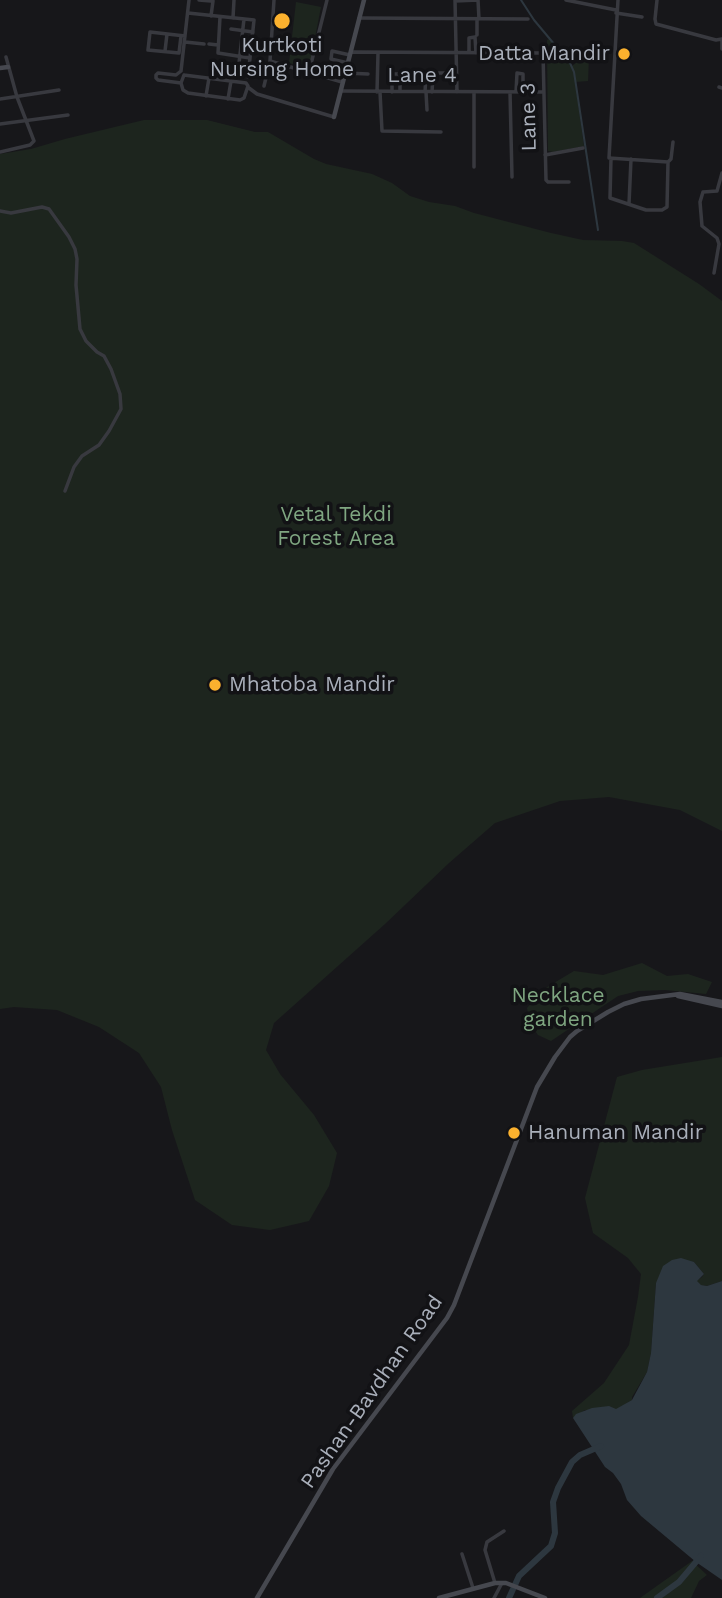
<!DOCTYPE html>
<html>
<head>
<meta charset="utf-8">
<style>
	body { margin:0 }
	canvas { display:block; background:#17171a }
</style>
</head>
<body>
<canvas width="722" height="1598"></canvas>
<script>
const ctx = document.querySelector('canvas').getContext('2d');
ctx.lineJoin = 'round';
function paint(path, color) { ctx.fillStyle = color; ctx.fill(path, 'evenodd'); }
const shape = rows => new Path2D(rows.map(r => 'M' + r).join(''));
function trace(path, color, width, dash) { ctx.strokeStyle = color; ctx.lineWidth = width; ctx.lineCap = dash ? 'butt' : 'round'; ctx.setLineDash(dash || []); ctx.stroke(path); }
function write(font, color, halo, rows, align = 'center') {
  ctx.font = font + ' "Work Sans",sans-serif'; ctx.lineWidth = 7; ctx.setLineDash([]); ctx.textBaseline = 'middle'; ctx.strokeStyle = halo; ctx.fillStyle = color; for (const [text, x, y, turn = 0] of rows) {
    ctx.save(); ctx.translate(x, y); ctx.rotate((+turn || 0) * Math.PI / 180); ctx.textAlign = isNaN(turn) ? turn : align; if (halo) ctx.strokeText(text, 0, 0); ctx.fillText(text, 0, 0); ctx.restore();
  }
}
const green = shape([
	[296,2,321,7,309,68,289,63],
	[549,39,572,66,586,55,589,57,588,81,575,82,584,146,553,152,548,151,548,149,547,40],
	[144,120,207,120,255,132,268,132,314,159,326,164,372,174,392,183,410,196,429,202,455,206,474,213,551,233,583,240,622,241,634,243,699,284,722,301,722,831,680,810,609,797,560,801,495,823,449,863,385,924,274,1023,266,1050,280,1074,314,1115,337,1153,329,1186,309,1221,270,1230,232,1225,195,1200,172,1130,161,1087,139,1053,99,1027,57,1010,14,1007,0,1009,0,154,31,149,65,139],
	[642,963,667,976,688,974,712,982,706,994,665,990,638,991,618,996,551,1041,538,1035,530,1024,527,1008,544,989,574,971,603,975],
	[722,1057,722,1281,707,1286,701,1285,696,1281,702,1277,704,1274,694,1262,656,1283,651,1353,647,1372,632,1397,632,1400,616,1410,585,1410,573,1418,572,1411,604,1383,629,1345,638,1297,641,1274,628,1258,593,1233,585,1198,617,1077,642,1070],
	[692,1561,707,1575,699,1581,691,1598,640,1598]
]);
const water = shape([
	[681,1258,694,1262,704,1274,697,1281,701,1285,707,1286,722,1281,722,1580,696,1562,641,1516,627,1500,621,1484,613,1473,605,1467,573,1418,576,1414,592,1408,609,1406,616,1409,632,1400,647,1372,651,1353,656,1283,663,1266,672,1260]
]);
const stream = shape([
	[521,0,534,20,570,63,574,72,598,230]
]);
const river = shape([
	[509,1598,519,1576,551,1546,555,1533,553,1502,558,1488,572,1462,580,1455,601,1446],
	[657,1598,679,1582,701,1556]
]);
const street = shape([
	[199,0,211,1],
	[455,0,457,92],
	[566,0,616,10],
	[618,0,609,158,668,162],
	[657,0,655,19,656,24,716,40,722,39],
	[455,1,478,0,479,19],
	[188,13,254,20,248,77],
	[616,13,642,17],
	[211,16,213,1],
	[220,17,218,53,250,58],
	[233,18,234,0],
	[359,18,528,19],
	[231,29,253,32],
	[477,35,477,20],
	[181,36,179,53,148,50,150,32,185,36],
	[722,39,722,49],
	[185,42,204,44],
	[209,44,218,45],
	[165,51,167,34],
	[351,52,543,53,546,180,548,182,569,182],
	[469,52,469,38,475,37,476,53],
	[270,61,342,82],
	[348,63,331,59,332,51,350,55],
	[238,72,244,19],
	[309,72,327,0],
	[346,73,368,74],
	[436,73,456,73],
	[517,73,523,74,523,92],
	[184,75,246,83,248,86,244,98,240,100,188,93,183,90,181,83,184,75],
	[181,83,158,80,156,78,156,75,158,73,176,75,181,71,189,0],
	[264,86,270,61,274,0],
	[719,87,722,88],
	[249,88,257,94,334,117],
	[341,91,544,92],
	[377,92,378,53],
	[380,92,382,131,441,132],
	[392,92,392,74,400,74,400,91],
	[425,92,426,74,433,74,432,92],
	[426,92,427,110],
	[474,92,474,167],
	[510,92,512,177],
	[516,92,517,73],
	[206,96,209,78],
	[0,99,59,90],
	[228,99,231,81],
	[0,124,68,115],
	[0,152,30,145,34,141,17,97,6,57],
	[545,155,583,148],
	[611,158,610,198,646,210,662,210,667,207,668,162,671,159,673,142],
	[629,204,631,159],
	[0,211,11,213,42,207,49,209,69,237,75,249,77,259,76,285,80,329,86,341,97,352,104,356,111,369,120,394,121,409,109,431,99,445,82,456,74,467,65,491],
	[714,273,719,244,717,238,702,226,700,202,703,192,717,191,722,173],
	[462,1554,473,1588],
	[495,1583,485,1550,487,1542,504,1531],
	[494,1598,502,1583]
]);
const secondary = shape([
	[0,68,8,67],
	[334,117,364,0],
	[678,996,722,1006],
	[257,1598,333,1469,447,1318,454,1305,537,1087,555,1057,570,1037,577,1031,608,1012,624,1004,641,999,680,994,722,1002],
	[439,1598,495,1583,506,1583,545,1598]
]);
const markers = [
	[282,21,9,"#fbb12e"],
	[624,54,7,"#fbb12e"],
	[215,685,7,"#fbb12e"],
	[514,1133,7,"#fbb12e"]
];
const poiNames = [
	["Kurtkoti",282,46,"center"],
	["Nursing Home",282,70,"center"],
	["Datta Mandir",610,54,"right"],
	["Mhatoba Mandir",229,685],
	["Hanuman Mandir",528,1133]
];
const streetNames = [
	["Lane 4",422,76],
	["Lane 3",529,117,-91],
	["Pashan-Bavdhan Road",372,1392,-55]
];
const parkNames = [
	["Vetal Tekdi",336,515],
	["Forest Area",336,539],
	["Necklace",558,996],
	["garden",558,1020]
];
paint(green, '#1d251e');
paint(water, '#2d373f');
trace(stream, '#2d373f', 2);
trace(river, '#2d373f', 6);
trace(street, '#38393f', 3.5);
trace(secondary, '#46484f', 4.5);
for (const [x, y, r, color] of markers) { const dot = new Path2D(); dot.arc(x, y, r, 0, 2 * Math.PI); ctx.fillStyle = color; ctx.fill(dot); trace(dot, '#121215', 2.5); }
write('21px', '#a9afba', '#121215', poiNames, 'left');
write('21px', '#a9afba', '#121215', streetNames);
write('21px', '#7fa681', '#121215', parkNames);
</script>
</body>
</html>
